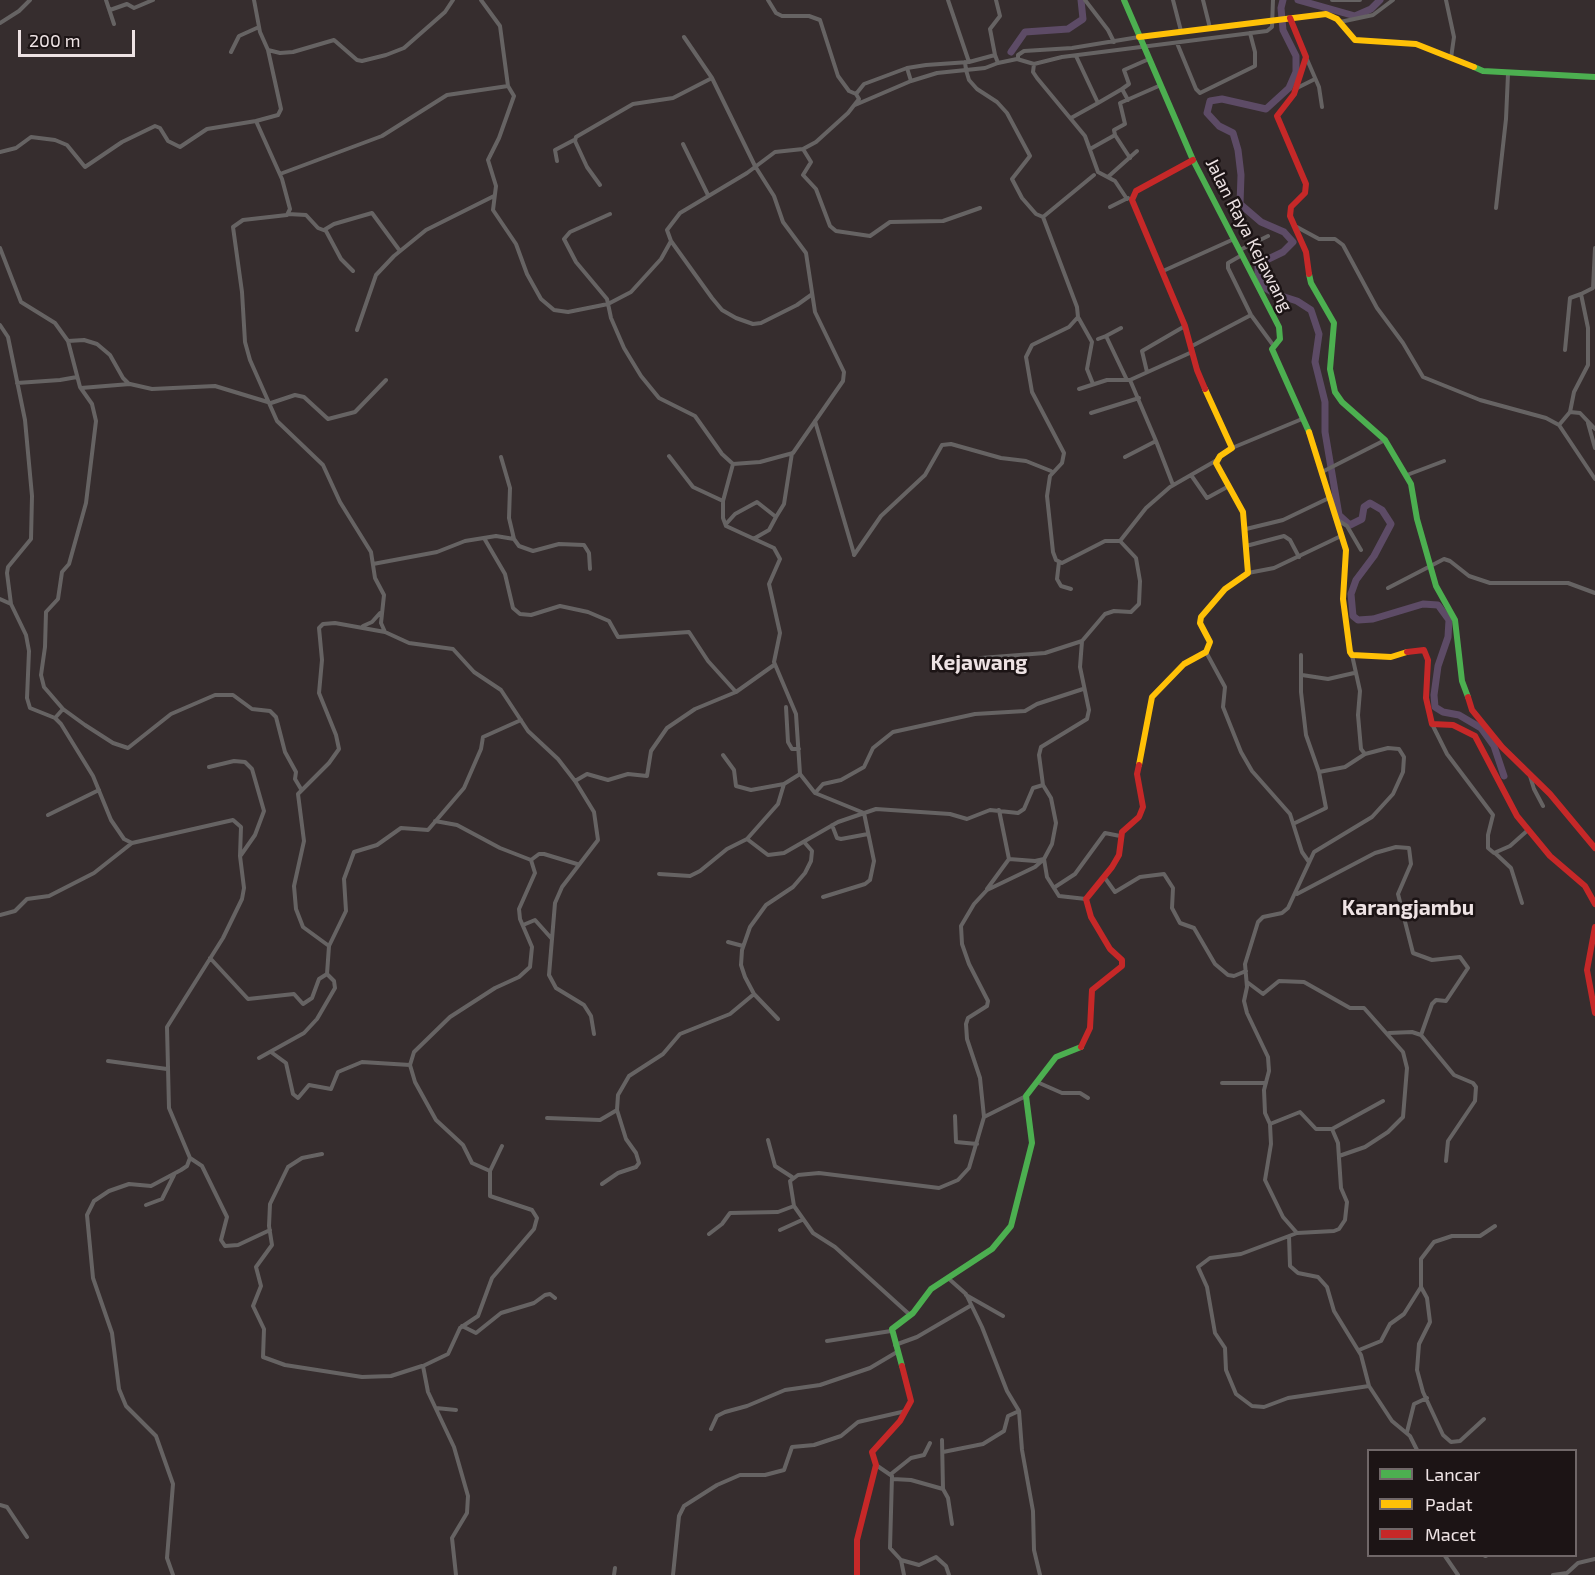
<!DOCTYPE html>
<html>
<head>
<meta charset="utf-8">
<style>
	body { margin:0 }
	#map { position:relative; width:1595px; height:1575px; overflow:hidden; background:#362d2e; font-family:"Exo 2",sans-serif }
	canvas { display:block }
	.legend { position:absolute; left:1367px; top:1449px; width:210px; height:108px; box-sizing:border-box; background:#1c1415; border:2px solid #706768; margin:0; padding:8px 10px; list-style:none; font-size:18px; color:#eee3e4 }
	.legend li { display:flex; align-items:center; gap:12px; height:30px }
	.legend b { width:30px; border:2px solid #706768 }
	.scale { position:absolute; left:18px; top:30px; width:117px; height:27px; box-sizing:border-box; border:3px solid #eee3e4; border-top:0; padding-left:8px; font-size:18px; line-height:21px; white-space:nowrap; color:#eee3e4; -webkit-text-stroke:4px #1c1415; paint-order:stroke }
</style>
</head>
<body>
<div id="map">
<canvas width="1595" height="1575"></canvas>
<ul class="legend">
<li><b style="height:8px;background:#4caf50"></b>Lancar</li>
<li><b style="height:8px;background:#ffc107"></b>Padat</li>
<li><b style="height:8px;background:#c62828"></b>Macet</li>
</ul>
<div class="scale">200 m</div>
</div>
<script>
const ctx = document.querySelector('canvas').getContext('2d');
ctx.lineJoin = 'round';
const shape = rows => new Path2D(rows.map(r => 'M' + r).join(''));
function trace(path, color, width, dash) { ctx.strokeStyle = color; ctx.lineWidth = width; ctx.lineCap = dash ? 'butt' : 'round'; ctx.setLineDash(dash || []); ctx.stroke(path); }
function write(font, color, halo, rows, align = 'center') {
  ctx.font = font + ' "Exo 2",sans-serif'; ctx.lineWidth = 5; ctx.setLineDash([]); ctx.textBaseline = 'middle'; ctx.strokeStyle = halo; ctx.fillStyle = color; for (const [text, x, y, turn = 0] of rows) {
    ctx.save(); ctx.translate(x, y); ctx.rotate((+turn || 0) * Math.PI / 180); ctx.textAlign = isNaN(turn) ? turn : align; if (halo) ctx.strokeText(text, 0, 0); ctx.fillText(text, 0, 0); ctx.restore();
  }
}
const river = shape([
	[1283,0,1281,8,1283,30,1296,56,1296,72,1289,88,1266,109,1222,99,1210,101,1207,113,1219,126,1233,133,1238,150,1241,175,1240,204,1261,222,1284,232,1293,242,1283,252,1258,264,1258,272,1264,287,1275,294,1297,301,1311,310,1319,334,1315,362,1325,402,1325,432,1339,515,1350,525,1362,519,1364,507,1370,503,1382,510,1391,524,1374,556,1356,580,1351,594,1353,616,1358,620,1373,619,1423,604,1438,605,1449,620,1448,637,1438,666,1434,695,1435,707,1443,712,1459,715,1481,728,1494,746,1504,776],
	[1298,0,1355,16,1371,9,1380,0],
	[1011,52,1025,32,1068,29,1083,19,1081,0]
]);
const street = shape([
	[106,0,114,24],
	[254,0,260,32,268,50,281,109,278,115,256,121,282,179,290,209,287,215,243,220,233,227,242,292,245,342,250,360,277,421,323,465,340,502,371,552,375,578,384,595,381,623,385,632],
	[481,0,500,26,508,86,514,96,499,138,488,160,496,186,493,210,516,244,527,274,541,299,554,310,568,312,608,304,631,292,661,259,671,241],
	[768,0,776,13,782,16,809,16,820,20,838,76,849,91,856,94,864,84,907,68,926,65,969,62,995,55,998,63,1017,59,1034,64,1062,57,1267,31,1272,27,1273,0],
	[948,0,969,62],
	[1085,0,1108,30,1114,42],
	[1173,0,1181,31],
	[1203,0,1210,28],
	[1332,0,1360,0],
	[1446,0,1454,37,1451,58],
	[110,10,127,4,134,8,153,0],
	[1340,22,1373,15,1393,0],
	[0,23,19,11,30,0],
	[1177,43,1196,89,1200,93,1255,66,1255,52,1250,33],
	[268,50,280,53,293,52,334,40,357,60,362,61,386,55,404,48,445,12,453,0],
	[231,52,239,36,259,27],
	[995,55,990,29,1000,16,996,0],
	[1306,57,1319,87,1322,107],
	[1018,59,1018,55,1024,51,1072,48,1139,37],
	[965,62,966,70,985,68,998,63],
	[1034,64,1033,72,1037,78,1085,136,1098,172,1115,181,1127,199],
	[907,68,911,81],
	[1297,88,1315,79],
	[1128,100,1122,89,1129,84,1124,70,1149,59],
	[1098,103,1122,89],
	[855,105,911,81,937,73,966,70,969,80,977,89,997,102,1007,113,1030,156,1012,179,1022,198,1036,214,1043,217,1094,175],
	[1071,118,1098,103,1076,56],
	[1115,135,1130,158],
	[683,144,708,195],
	[803,149,811,162,803,175,816,189,830,226,836,231,870,236,890,222,943,221,980,208],
	[1090,149,1115,135,1114,130,1125,124,1120,103,1161,85],
	[0,152,16,148,31,137,55,140,67,145,85,167,122,142,155,126,160,128,168,141,180,147,207,129,256,121],
	[557,161,555,150,574,140],
	[280,174,382,136,447,95,508,86],
	[1109,176,1137,151],
	[600,185,587,167,575,141,576,137,633,104,673,98,712,78],
	[1110,207,1128,198],
	[1496,208,1506,119,1508,74],
	[288,214,306,215,318,228,326,231,341,259,353,271],
	[610,214,570,232,564,239,576,262,607,299,611,318,624,348,641,376,659,398,695,416,722,454,733,464,760,462,793,453,843,381,844,372,815,312,806,253,783,222,774,196,755,166,712,78,684,37],
	[1043,217,1077,307,1078,317,1092,342,1087,369,1093,384],
	[1295,226,1319,239,1335,239,1343,245,1377,308,1403,343,1423,377,1480,400,1546,418,1559,425],
	[324,230,334,224,372,213,400,251],
	[0,248,21,302,55,323,68,341,80,387,92,404,96,421,86,503,69,564,62,572,58,599,46,612,45,647,41,675,44,687,63,709,85,725,113,743,128,748,171,714,215,695,233,695,252,709,270,711,276,717,285,752,296,772,295,779,301,789],
	[1595,248,1593,288,1581,294,1588,328,1588,365,1574,392,1570,412,1559,425,1595,479],
	[1240,250,1268,236],
	[1242,255,1228,263,1228,268,1251,315,1273,345],
	[1163,271,1234,239],
	[811,295,797,305,761,323,753,324,736,318,722,310,712,298,671,241,667,230,680,213,747,173,775,152,803,149,816,142,848,113,859,99,856,94],
	[1078,317,1069,327,1032,345,1026,357,1032,392,1064,453,1062,463,1050,476,1047,496,1053,552,1056,560,1062,563,1105,541,1120,541,1146,508,1170,487,1217,460],
	[0,325,8,337,25,420,32,496,31,539,8,567,7,573,11,604,26,635,29,651,27,698,30,708,55,718,61,724,93,776,111,820,124,839,132,843,233,820,241,827,240,856,244,888,242,899,223,938,167,1027,169,1108,190,1158,187,1166,181,1170,151,1186,129,1184,109,1191,94,1201,87,1215,93,1278,112,1333,119,1389,126,1406,156,1436,173,1484,167,1558,173,1575],
	[357,330,376,275,394,256,426,230,494,196],
	[1106,336,1121,328],
	[1098,339,1106,336,1126,378],
	[68,341,84,340,97,344,110,355,123,378,129,384],
	[1192,346,1251,315],
	[1565,350,1570,298,1581,294],
	[1147,372,1142,351,1185,326],
	[1130,380,1156,441],
	[17,383,60,380,77,377],
	[81,388,130,384,152,389,215,386,271,403,295,395,304,397,328,419,355,412,386,380],
	[1079,389,1107,380,1130,380,1192,352],
	[1570,412,1580,413,1595,429],
	[1091,413,1139,398],
	[815,421,854,554],
	[1588,423,1595,448],
	[1232,448,1302,419],
	[669,456,693,487,723,501],
	[501,457,510,488,509,518,514,539],
	[1125,457,1156,441,1173,485],
	[733,464,723,501,723,518,726,526,774,548,780,559,769,584,780,633,774,662,796,714,800,774,815,793,864,813,874,861,870,880,865,884,823,897],
	[1322,472,1385,440],
	[1191,475,1207,498,1229,486],
	[1407,475,1444,461],
	[1336,519,1347,526,1361,550],
	[726,524,735,514,757,502,776,517,784,504,792,453],
	[1246,529,1283,520,1329,498],
	[484,538,505,574,513,608,520,614,531,615,560,606,588,612,609,621,618,637,689,632,708,661,736,692,774,665],
	[755,538,769,530,776,517],
	[1246,546,1284,536,1290,540,1299,557],
	[854,555,881,516,925,475,942,445,951,444,1001,458,1026,461,1051,471],
	[1059,562,1057,579,1061,586,1071,589],
	[373,564,437,552,465,541,496,536,514,539,519,546,533,551,559,544,584,545,589,553,590,569],
	[1248,573,1274,568,1341,536],
	[1388,588,1444,559,1450,561,1469,576,1490,583,1568,583,1595,593],
	[0,599,11,604],
	[363,626,372,622,380,613],
	[1206,652,1225,687,1223,707,1241,752,1252,771,1290,814,1302,852,1309,862],
	[1352,655,1360,691,1358,715,1361,749,1365,754,1388,748,1399,749,1404,757,1403,772,1393,794,1372,817,1314,852,1288,908,1282,913,1263,917,1258,922,1245,964,1247,987,1244,1001,1247,1013,1268,1057,1269,1071,1264,1090,1265,1113,1270,1124,1300,1112,1316,1129,1332,1129,1338,1143,1341,1188,1347,1202,1345,1220,1339,1229,1334,1231,1297,1233,1241,1254,1210,1258,1198,1267,1207,1287,1215,1333,1225,1348,1226,1370,1236,1394,1252,1406,1264,1407,1288,1398,1369,1386,1392,1421,1410,1436,1417,1450],
	[965,671,981,658,1045,653,1082,641],
	[1302,675,1328,679,1354,673],
	[786,707,788,742,792,749,799,749],
	[55,718,63,709],
	[1432,724,1447,754,1493,815,1488,835,1488,848,1494,853,1510,846,1528,830],
	[723,755,734,770,736,786,751,790,784,784],
	[209,767,234,761,245,762,252,769,264,811,255,835,241,855],
	[1319,772,1345,767,1365,754],
	[800,774,784,784,778,804,747,839,768,855,784,853,838,822,876,809,950,814,967,819,990,810,1018,813,1024,809,1033,788,1043,785,1039,755,1041,747,1087,719,1089,710,1080,667,1082,641,1105,614,1114,611,1131,612,1139,604,1140,581,1136,558,1120,541],
	[1530,776,1534,789,1543,806],
	[575,781,587,774,608,780,628,774,647,776,651,751,667,728,695,709,736,692],
	[815,793,823,784,841,780,864,767,873,748,893,732,975,714,1025,711,1037,704,1083,689],
	[999,810,1009,859],
	[48,815,99,790],
	[435,821,457,825,500,848,531,860],
	[1295,823,1326,808,1319,772,1306,735,1301,692,1301,655],
	[832,825,837,838,841,839,868,834],
	[1495,853,1511,868,1522,903],
	[659,874,690,876,700,871,727,849,747,839],
	[1105,878,1115,892,1140,877,1164,874,1173,888,1172,908,1180,923,1194,928,1215,964,1228,975,1234,976,1246,971],
	[1055,887,1075,874,1105,833,1120,836],
	[987,889,1009,859,1035,861,1044,859,1047,877,1059,896,1086,899],
	[1297,894,1375,853,1396,847,1409,848,1411,864,1398,894,1413,953,1432,960,1460,957,1468,968,1446,1001,1436,1000,1432,1004,1421,1035],
	[0,915,15,911,27,899,49,896,94,873,132,843],
	[523,925,535,920,552,939],
	[728,942,743,946],
	[329,946,303,927,296,909,294,886,304,841,298,794,329,763,339,749,336,735,319,693,322,660,319,628,323,624,335,623,385,632,409,643,453,649,474,672,501,690,528,731,558,759,575,781,594,812,598,840,562,887,555,903,549,975,556,988,584,1005,591,1016,594,1034],
	[210,958,248,999,294,994,303,1004,312,998,319,979,327,974],
	[1247,982,1263,994,1279,981,1304,982,1350,1008,1364,1008,1403,1052,1407,1068,1403,1117,1388,1132,1365,1147,1339,1156],
	[778,1019,754,994,745,977,741,965,742,950,750,927,766,905,793,887,805,873,811,861,812,851,805,843],
	[1389,1033,1412,1032,1421,1035,1454,1075,1473,1083,1476,1087,1475,1101,1448,1141,1446,1161],
	[271,1052,286,1063,293,1094,298,1098,309,1085,331,1089,338,1072,362,1062,410,1065],
	[259,1058,304,1033,317,1019,335,988,334,981,327,974,329,946,346,911,344,879,354,852,377,845,401,828,428,830,464,788,481,749,483,737,521,720],
	[108,1061,167,1069],
	[1037,1082,1062,1093,1080,1093,1088,1098],
	[1222,1083,1266,1083],
	[955,1116,956,1142,977,1144],
	[984,1117,1026,1096],
	[547,1118,600,1120,617,1110],
	[1270,1124,1271,1144,1265,1180,1283,1217,1297,1233],
	[1332,1129,1383,1101],
	[768,1140,775,1166,792,1177],
	[322,1154,302,1158,288,1167,270,1204,269,1226,272,1245,256,1267,261,1286,253,1306,264,1329,263,1357,285,1365,362,1377,391,1376,422,1366],
	[190,1158,202,1166,227,1217,221,1240,225,1246,238,1245,270,1230],
	[490,1171,502,1146],
	[602,1184,618,1173,636,1167,639,1163,636,1153,626,1139,617,1110,618,1095,629,1076,663,1054,680,1034,730,1014,754,994],
	[146,1205,162,1199,174,1175],
	[780,1230,802,1220],
	[709,1234,722,1224,730,1213,778,1212,794,1206],
	[1289,1236,1290,1266,1298,1273,1318,1277,1327,1287,1334,1311,1361,1355,1369,1386],
	[948,1278,966,1294,982,1327,1007,1391,1019,1411,1022,1450,1033,1511,1034,1550,1040,1575],
	[1421,1287,1427,1298,1430,1322,1419,1344,1417,1370,1423,1392,1443,1435,1451,1442,1460,1441,1484,1419],
	[966,1295,1003,1316],
	[910,1315,835,1247,813,1233,794,1206,790,1181,798,1175,819,1173,939,1188,958,1180,969,1168,984,1117,980,1078,967,1039,966,1024,968,1018,987,1006,988,1001,969,964,962,944,961,926,974,904,987,890,1035,867,1044,859,1052,844,1056,823,1051,798,1043,785],
	[462,1326,476,1333,501,1313,534,1303,545,1295,550,1294,555,1298],
	[827,1341,891,1331],
	[895,1345,917,1337,970,1306],
	[1359,1350,1381,1341,1390,1324,1404,1314,1421,1287,1421,1259,1434,1242,1452,1236,1480,1236,1495,1226],
	[436,1408,456,1410],
	[711,1429,717,1416,725,1412,747,1406,785,1390,820,1385,870,1368,897,1352],
	[1407,1432,1414,1404,1427,1398],
	[942,1440,943,1489],
	[943,1452,983,1444,1004,1431,1008,1416,1019,1411],
	[876,1465,892,1476,890,1548,901,1560,904,1575],
	[891,1474,911,1458,924,1455,930,1443],
	[893,1479,911,1480,943,1489,948,1498,952,1524],
	[0,1505,7,1507,27,1537],
	[1445,1556,1458,1575],
	[1485,1556,1486,1556],
	[901,1560,919,1565,936,1557,946,1566,949,1575],
	[456,1575,452,1538,467,1513,468,1496,454,1447,428,1392,423,1366,448,1354,460,1328,478,1316,492,1278,534,1229,537,1218,532,1210,490,1196,490,1171,472,1163,463,1145,436,1120,415,1082,410,1065,414,1052,450,1017,495,988,519,977,530,967,532,947,520,919,519,909,535,873,531,860,539,854,544,854,577,864],
	[614,1575,615,1568],
	[673,1575,679,1516,684,1506,717,1485,740,1475,765,1475,784,1470,792,1447,814,1445,841,1436,858,1422,906,1411],
	[1553,1575,1567,1573,1578,1563,1595,1559]
]);
const fast = shape([
	[1124,0,1193,160,1279,327,1280,339,1272,349,1309,432],
	[1474,67,1483,71,1595,77],
	[1309,274,1311,283,1334,323,1330,369,1335,392,1342,402,1385,440,1411,484,1417,519,1436,586,1455,620,1462,681,1468,697],
	[902,1366,892,1329,913,1313,931,1289,992,1249,1011,1226,1032,1143,1026,1096,1056,1057,1081,1047]
]);
const slow = shape([
	[1139,37,1326,14,1337,19,1355,40,1416,44,1474,67],
	[1309,432,1346,550,1343,599,1350,652,1352,655,1391,657,1407,652],
	[1139,765,1152,697,1184,664,1206,652,1210,642,1200,623,1201,617,1225,589,1248,573,1243,512,1216,463,1220,456,1232,448,1205,389]
]);
const jam = shape([
	[1290,18,1306,57,1294,94,1277,116,1306,184,1305,193,1291,207,1290,216,1306,252,1309,274],
	[1193,160,1136,191,1132,200,1185,326,1197,370,1205,389],
	[1407,652,1424,650,1428,660,1426,698,1432,724,1453,725,1475,736,1517,816,1550,856,1585,886,1595,904],
	[1468,697,1472,710,1502,747,1550,794,1595,848],
	[1595,927,1587,970,1595,1013],
	[1081,1047,1090,1028,1092,990,1122,966,1122,960,1110,949,1091,917,1086,899,1112,867,1119,855,1122,832,1139,817,1143,807,1137,774,1139,765],
	[857,1575,857,1540,876,1465,872,1452,900,1421,911,1401,902,1366]
]);
const streetNames = [
	["Jalan Raya Kejawang",1249,235,63]
];
const quarterNames = [
	["Kejawang",979,663],
	["Karangjambu",1408,908]
];
trace(river, '#5d4b66', 7);
trace(street, '#666363', 4);
trace(fast, '#4caf50', 6);
trace(slow, '#ffc107', 6);
trace(jam, '#c62828', 6);
write('18px', '#eee3e4', '#1c1415', streetNames);
write('bold 21px', '#eee3e4', '#1c1415', quarterNames);
</script>
</body>
</html>
